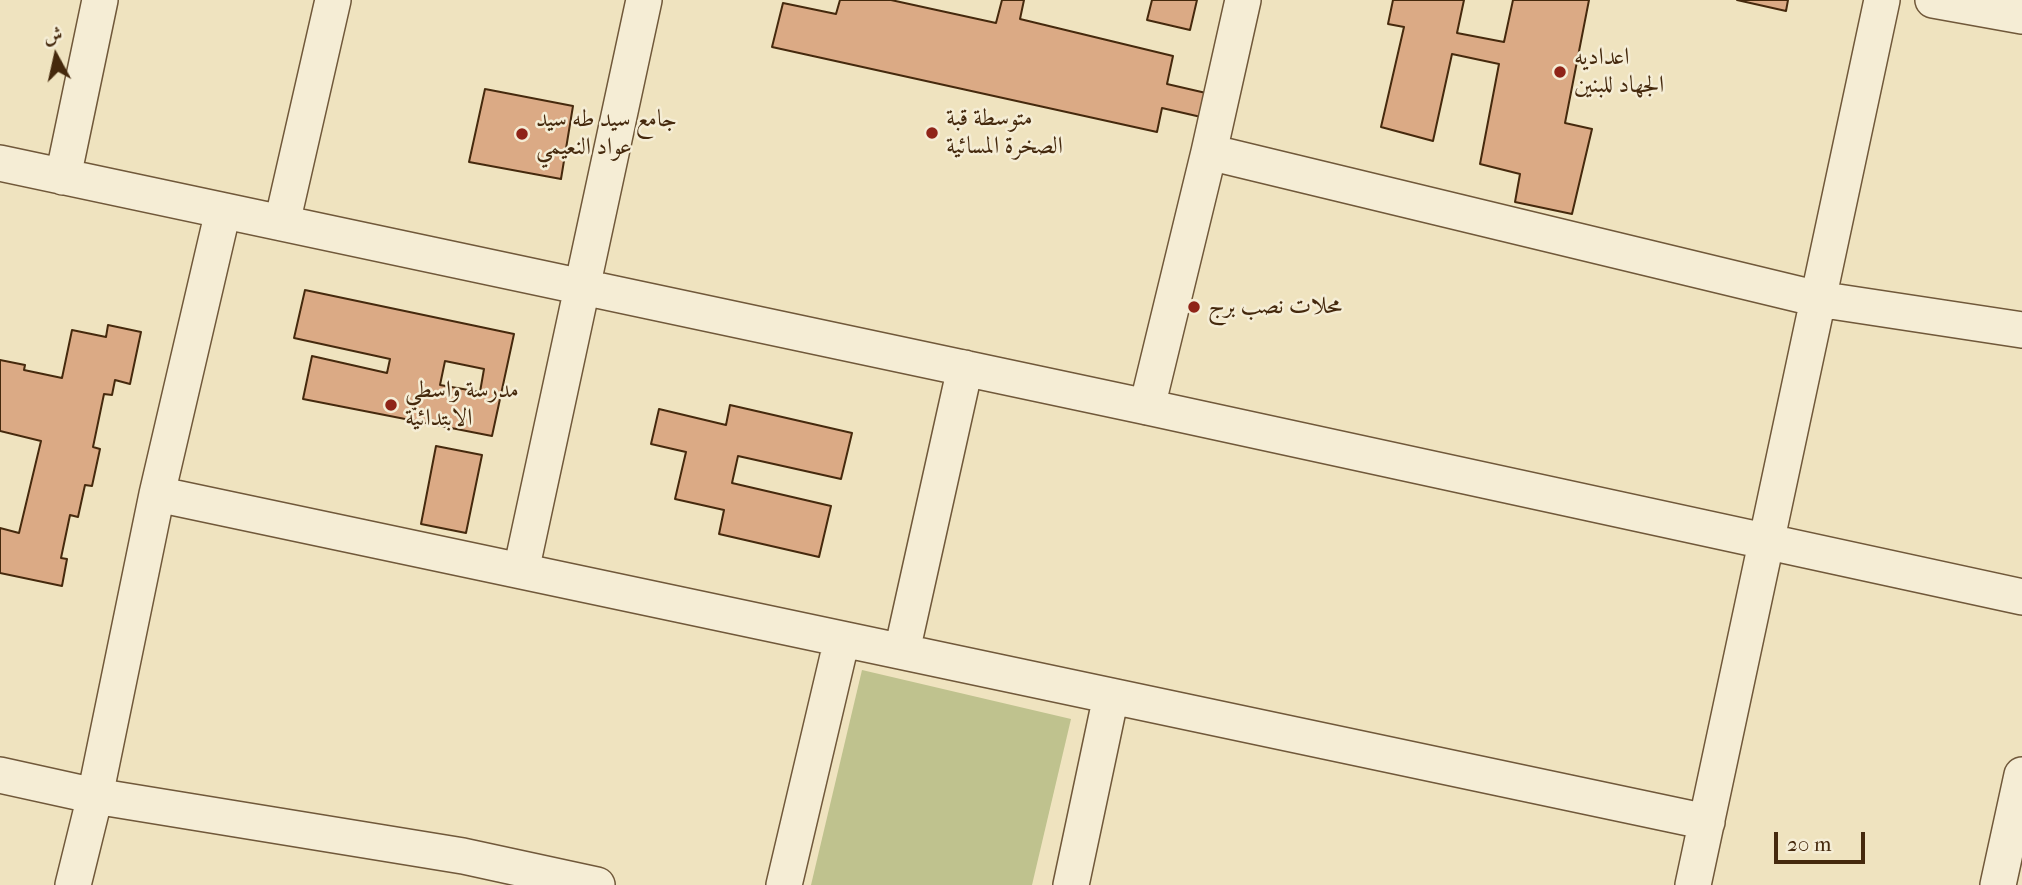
<!DOCTYPE html>
<html>
<head>
<meta charset="utf-8">
<style>
	body { margin:0 }
	#map { position:relative; width:2022px; height:885px; overflow:hidden; background:#efe3bf; font-family:"IM FELL French Canon",Amiri,serif }
	canvas { display:block }
	.north { position:absolute; left:21px; top:21px; width:70px; height:70px; -webkit-text-stroke:5px #f5edd5; paint-order:stroke; rotate:352deg; font-size:19px; font-weight:700; line-height:28px; text-align:center; color:#45290d }
	.north::after { content:''; display:block; margin:auto; width:24px; height:32px; background:#45290d; clip-path:polygon(50% 0,100% 100%,50% 72%,0 100%) }
	.scale { position:absolute; left:1774px; top:832px; width:91px; height:32px; box-sizing:border-box; border:4px solid #45290d; border-top:0; padding-left:9px; font-size:21px; line-height:24px; white-space:nowrap; color:#45290d; -webkit-text-stroke:5px #f5edd5; paint-order:stroke }
</style>
</head>
<body>
<div id="map">
<canvas width="2022" height="885"></canvas>
<div class="north">ش</div>
<div class="scale">20 m</div>
</div>
<script>
const ctx = document.querySelector('canvas').getContext('2d');
ctx.lineJoin = 'round';
function paint(path, color) { ctx.fillStyle = color; ctx.fill(path, 'evenodd'); }
const shape = rows => new Path2D(rows.map(r => 'M' + r).join(''));
function trace(path, color, width, dash) { ctx.strokeStyle = color; ctx.lineWidth = width; ctx.lineCap = dash ? 'butt' : 'round'; ctx.setLineDash(dash || []); ctx.stroke(path); }
function write(font, color, halo, rows, align = 'center') {
  ctx.font = font + ' "IM FELL French Canon",Amiri,serif'; ctx.lineWidth = 5; ctx.setLineDash([]); ctx.textBaseline = 'middle'; ctx.strokeStyle = halo; ctx.fillStyle = color; for (const [text, x, y, turn = 0] of rows) {
    ctx.save(); ctx.translate(x, y); ctx.rotate((+turn || 0) * Math.PI / 180); ctx.textAlign = isNaN(turn) ? turn : align; if (halo) ctx.strokeText(text, 0, 0); ctx.fillText(text, 0, 0); ctx.restore();
  }
}
const green = shape([
	[862,670,1071,719,1032,885,811,885]
]);
const building = shape([
	[840,0,891,0,996,23,1002,0,1024,0,1020,19,1173,56,1167,84,1206,93,1201,117,1162,108,1157,132,772,47,783,3,836,14,840,0],
	[1152,0,1197,0,1190,30,1147,20,1152,0],
	[1393,0,1464,0,1457,33,1504,42,1513,0,1589,0,1565,123,1592,129,1572,214,1515,202,1520,174,1480,164,1499,64,1452,54,1433,141,1381,127,1404,27,1388,24,1393,0],
	[1737,0,1788,0,1786,11,1737,0],
	[485,89,573,106,561,179,469,162,485,89],
	[305,290,514,334,492,436,303,399,312,356,387,373,390,359,294,338,305,290],
	[445,361,484,369,480,392,440,385,445,361],
	[108,325,141,332,130,384,115,380,112,395,104,394,93,447,100,449,92,486,85,485,78,517,70,515,61,558,67,559,62,586,0,573,0,528,19,533,41,441,0,431,0,360,25,365,24,370,62,378,72,330,106,337,108,325],
	[730,405,852,433,841,479,738,456,732,483,831,506,819,557,719,534,724,510,675,499,686,452,651,444,659,409,726,425,730,405],
	[436,446,482,455,466,533,421,524,436,446]
]);
const minor = shape([
	[1933,0,2022,16],
	[1209,152,1818,299,2022,330],
	[0,163,1147,407,2022,597],
	[63,177,100,0],
	[282,223,333,0],
	[1147,407,1209,152,1243,0],
	[157,494,1707,822],
	[521,571,644,0],
	[902,651,965,368],
	[0,775,95,796,463,856,597,885],
	[73,885,95,796,157,494,223,211],
	[784,885,842,639],
	[1071,885,1111,696],
	[1693,885,1882,0],
	[1998,885,2022,775]
]);
const markers = [
	[1560,72,7,"#8f2418"],
	[932,133,7,"#8f2418"],
	[522,134,7,"#8f2418"],
	[1194,307,7,"#8f2418"],
	[391,405,7,"#8f2418"]
];
const poiNames = [
	["اعداديه",1574,58],
	["الجهاد للبنين",1574,86],
	["متوسطة قبة",946,119],
	["الصخرة المسائية",946,147],
	["جامع سيد طه سيد",536,120],
	["عواد النعيمي",536,148],
	["محلات نصب برج",1208,307],
	["مدرسة واسطي",405,391],
	["الابتدائية",405,419]
];
paint(green, '#bfc28e');
paint(building, '#dbaa85');
trace(building, '#45290d', 2);
trace(minor, '#70583a', 38);
trace(minor, '#f5edd5', 35);
for (const [x, y, r, color] of markers) { const dot = new Path2D(); dot.arc(x, y, r, 0, 2 * Math.PI); ctx.fillStyle = color; ctx.fill(dot); trace(dot, '#f5edd5', 2.5); }
write('24px', '#45290d', '#f5edd5', poiNames, 'left');
</script>
</body>
</html>
